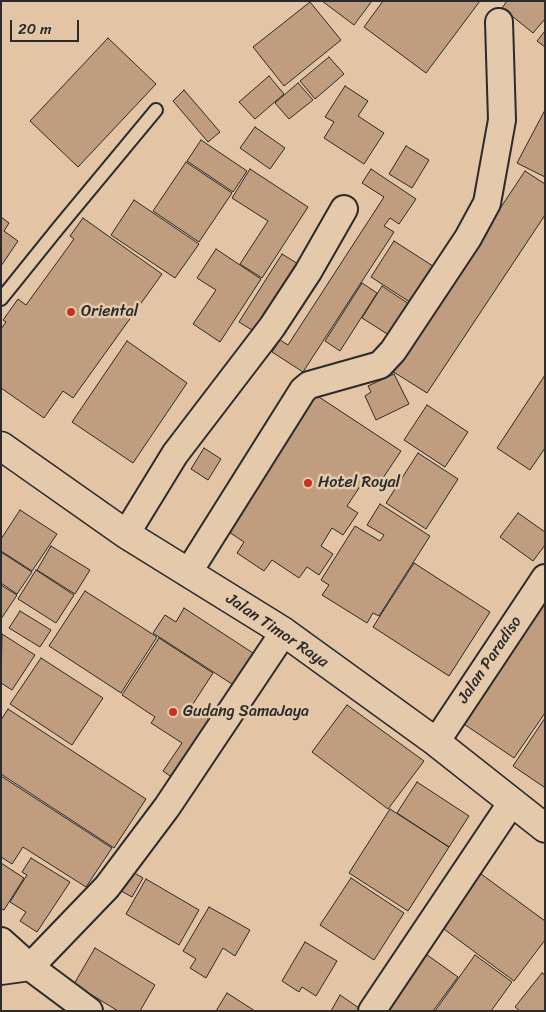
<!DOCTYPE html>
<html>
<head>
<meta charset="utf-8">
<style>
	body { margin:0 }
	#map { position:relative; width:546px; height:1012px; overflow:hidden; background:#e3c5a6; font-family:Sriracha,sans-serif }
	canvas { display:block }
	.frame { position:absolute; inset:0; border:2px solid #2b2b2b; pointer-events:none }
	.scale { position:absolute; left:10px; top:20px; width:69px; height:22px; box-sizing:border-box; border:2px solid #2b2b2b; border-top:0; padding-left:6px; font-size:15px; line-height:18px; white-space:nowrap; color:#2b2b2b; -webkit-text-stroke:4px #e4c9ab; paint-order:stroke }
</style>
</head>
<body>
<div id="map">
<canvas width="546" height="1012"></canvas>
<div class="frame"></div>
<div class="scale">20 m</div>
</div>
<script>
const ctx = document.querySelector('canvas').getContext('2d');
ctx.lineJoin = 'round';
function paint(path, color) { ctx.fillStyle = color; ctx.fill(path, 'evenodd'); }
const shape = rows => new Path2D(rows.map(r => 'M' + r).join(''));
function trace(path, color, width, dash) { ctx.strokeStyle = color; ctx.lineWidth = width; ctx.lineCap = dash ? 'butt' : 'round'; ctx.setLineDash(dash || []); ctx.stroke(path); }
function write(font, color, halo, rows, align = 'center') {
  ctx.font = font + ' Sriracha,sans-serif'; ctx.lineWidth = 5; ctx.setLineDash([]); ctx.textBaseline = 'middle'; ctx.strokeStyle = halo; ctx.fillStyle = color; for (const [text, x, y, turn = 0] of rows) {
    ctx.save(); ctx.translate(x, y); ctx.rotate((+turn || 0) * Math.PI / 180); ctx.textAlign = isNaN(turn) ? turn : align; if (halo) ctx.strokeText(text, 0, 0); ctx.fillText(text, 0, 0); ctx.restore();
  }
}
const building = shape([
	[322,1,372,1,354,25,322,1],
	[383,1,480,1,426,73,364,27,383,1],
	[507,1,545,1,545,19,533,33,502,8,507,1],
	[310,2,341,40,284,86,253,47,310,2],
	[545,31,545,47,537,41,545,31],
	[108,38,156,84,78,167,30,121,108,38],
	[329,57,344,74,315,99,300,81,329,57],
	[269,76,284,94,255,119,239,102,269,76],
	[298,83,313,100,289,119,275,103,298,83],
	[345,86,368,101,358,116,384,133,364,164,324,138,334,122,325,117,345,86],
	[184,90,220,132,208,142,173,101,184,90],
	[545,110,545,177,517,163,545,110],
	[255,127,285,148,270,169,240,148,255,127],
	[201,140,247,171,233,192,187,161,201,140],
	[406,146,429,160,412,188,389,174,406,146],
	[186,162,232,193,199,242,153,211,186,162],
	[250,169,308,207,262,278,240,264,268,221,232,198,250,169],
	[371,169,416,199,399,224,390,218,384,226,394,232,303,372,272,352,280,340,288,345,384,197,362,183,371,169],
	[525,171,545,184,545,215,427,393,392,371,525,171],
	[134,200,199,244,175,278,111,235,134,200],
	[1,217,9,223,4,231,18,241,1,266,1,217],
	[83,218,162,274,73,398,63,391,44,418,1,388,1,329,6,322,3,320,18,299,26,305,74,239,70,236,83,218],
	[394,241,436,268,413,304,371,277,394,241],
	[216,249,261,279,220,342,193,324,216,290,197,278,216,249],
	[282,254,303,267,260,335,239,322,282,254],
	[362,283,377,293,340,351,325,341,362,283],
	[382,286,412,306,392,337,362,318,382,286],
	[127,341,187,383,133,463,72,422,127,341],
	[394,374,409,404,376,420,365,396,371,392,368,386,394,374],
	[545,375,545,448,530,470,497,448,545,375],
	[313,393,401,451,377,487,365,479,347,506,358,513,343,535,332,528,321,546,333,554,319,575,307,567,299,578,272,560,264,571,237,553,244,542,223,528,313,393],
	[427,405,468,432,445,467,404,440,427,405],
	[204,448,221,459,208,480,191,469,204,448],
	[418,453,458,479,426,529,386,503,418,453],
	[380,504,430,536,379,616,373,613,367,623,322,595,329,585,321,580,355,526,380,541,384,535,367,525,380,504],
	[20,510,57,534,32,571,1,551,1,539,20,510],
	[518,513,545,532,545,545,533,561,500,537,518,513],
	[51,546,90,570,75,594,37,570,51,546],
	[1,552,32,572,17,594,1,583,1,552],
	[414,563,490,612,449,676,373,627,414,563],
	[36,570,74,595,56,623,18,599,36,570],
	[1,585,17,595,1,619,1,585],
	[545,589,545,713,514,758,458,720,545,589],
	[85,591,157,637,121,693,49,646,85,591],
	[184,608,256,655,235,686,153,633,165,615,176,622,184,608],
	[20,611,51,630,40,647,9,628,20,611],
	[2,634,35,655,12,690,1,683,2,634],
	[159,638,213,673,191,707,213,722,176,780,163,771,182,743,151,723,155,717,122,695,159,638],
	[41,658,103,698,72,745,10,704,41,658],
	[347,705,424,761,388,809,312,752,347,705],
	[8,709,146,799,114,848,1,774,1,720,8,709],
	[545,718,545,786,544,787,513,766,545,718],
	[1,776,112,848,86,887,23,847,12,864,1,857,1,776],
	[417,782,469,816,449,847,397,813,417,782],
	[390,809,449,847,408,911,349,873,390,809],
	[31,858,70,882,37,932,20,921,26,912,10,902,27,875,22,872,31,858],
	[1,863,24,878,4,910,1,909,1,863],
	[126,868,143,878,132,897,114,887,126,868],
	[473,868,545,921,545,940,514,981,433,921,473,868],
	[351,878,404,913,374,960,320,925,351,878],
	[146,879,199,910,179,945,126,914,146,879],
	[209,907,250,930,235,956,223,948,206,978,190,968,196,959,183,951,209,907],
	[305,942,337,961,316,996,302,987,299,992,282,981,305,942],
	[95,948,155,985,140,1011,118,1011,74,984,95,948],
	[423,952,458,977,433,1011,385,1011,423,952],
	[475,955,512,982,491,1011,435,1011,475,955],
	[542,973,545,975,545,1011,520,1011,515,1007,542,973],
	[227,993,255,1011,216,1011,227,993],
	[340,995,359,1008,357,1011,331,1011,340,995]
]);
const service = shape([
	[1,299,59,227,156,110]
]);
const minor = shape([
	[126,534,175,454,272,327,308,272,344,209],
	[188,573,303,390,309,385,380,365,393,351,468,238,487,203,502,120,499,22],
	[436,742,545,578],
	[1,941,30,967,89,1011],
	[1,971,30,967,107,887,167,807,284,632],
	[372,1011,512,802]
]);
const trunk = shape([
	[1,446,126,534,284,632,436,742,545,828]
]);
const markers = [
	[71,312,5,"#c8321e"],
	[308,483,5,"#c8321e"],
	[173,712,5,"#c8321e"]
];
const poiNames = [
	["Oriental",81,312],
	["Hotel Royal",318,483],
	["Gudang SamaJaya",183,712]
];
const streetNames = [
	["Jalan Timor Raya",277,631,34],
	["Jalan Paradiso",490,660,-56]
];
paint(building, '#bf9d7e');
trace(building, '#2b2b2b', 1);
trace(service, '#2b2b2b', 16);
trace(minor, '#2b2b2b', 30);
trace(trunk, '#2b2b2b', 31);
trace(service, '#e4c9ab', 12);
trace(minor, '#e4c9ab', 26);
trace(trunk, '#e4c9ab', 28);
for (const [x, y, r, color] of markers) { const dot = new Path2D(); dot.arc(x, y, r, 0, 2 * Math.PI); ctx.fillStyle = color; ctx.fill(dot); trace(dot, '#e4c9ab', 2); }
write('16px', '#2b2b2b', '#e4c9ab', poiNames, 'left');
write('16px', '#2b2b2b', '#e4c9ab', streetNames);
</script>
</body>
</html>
